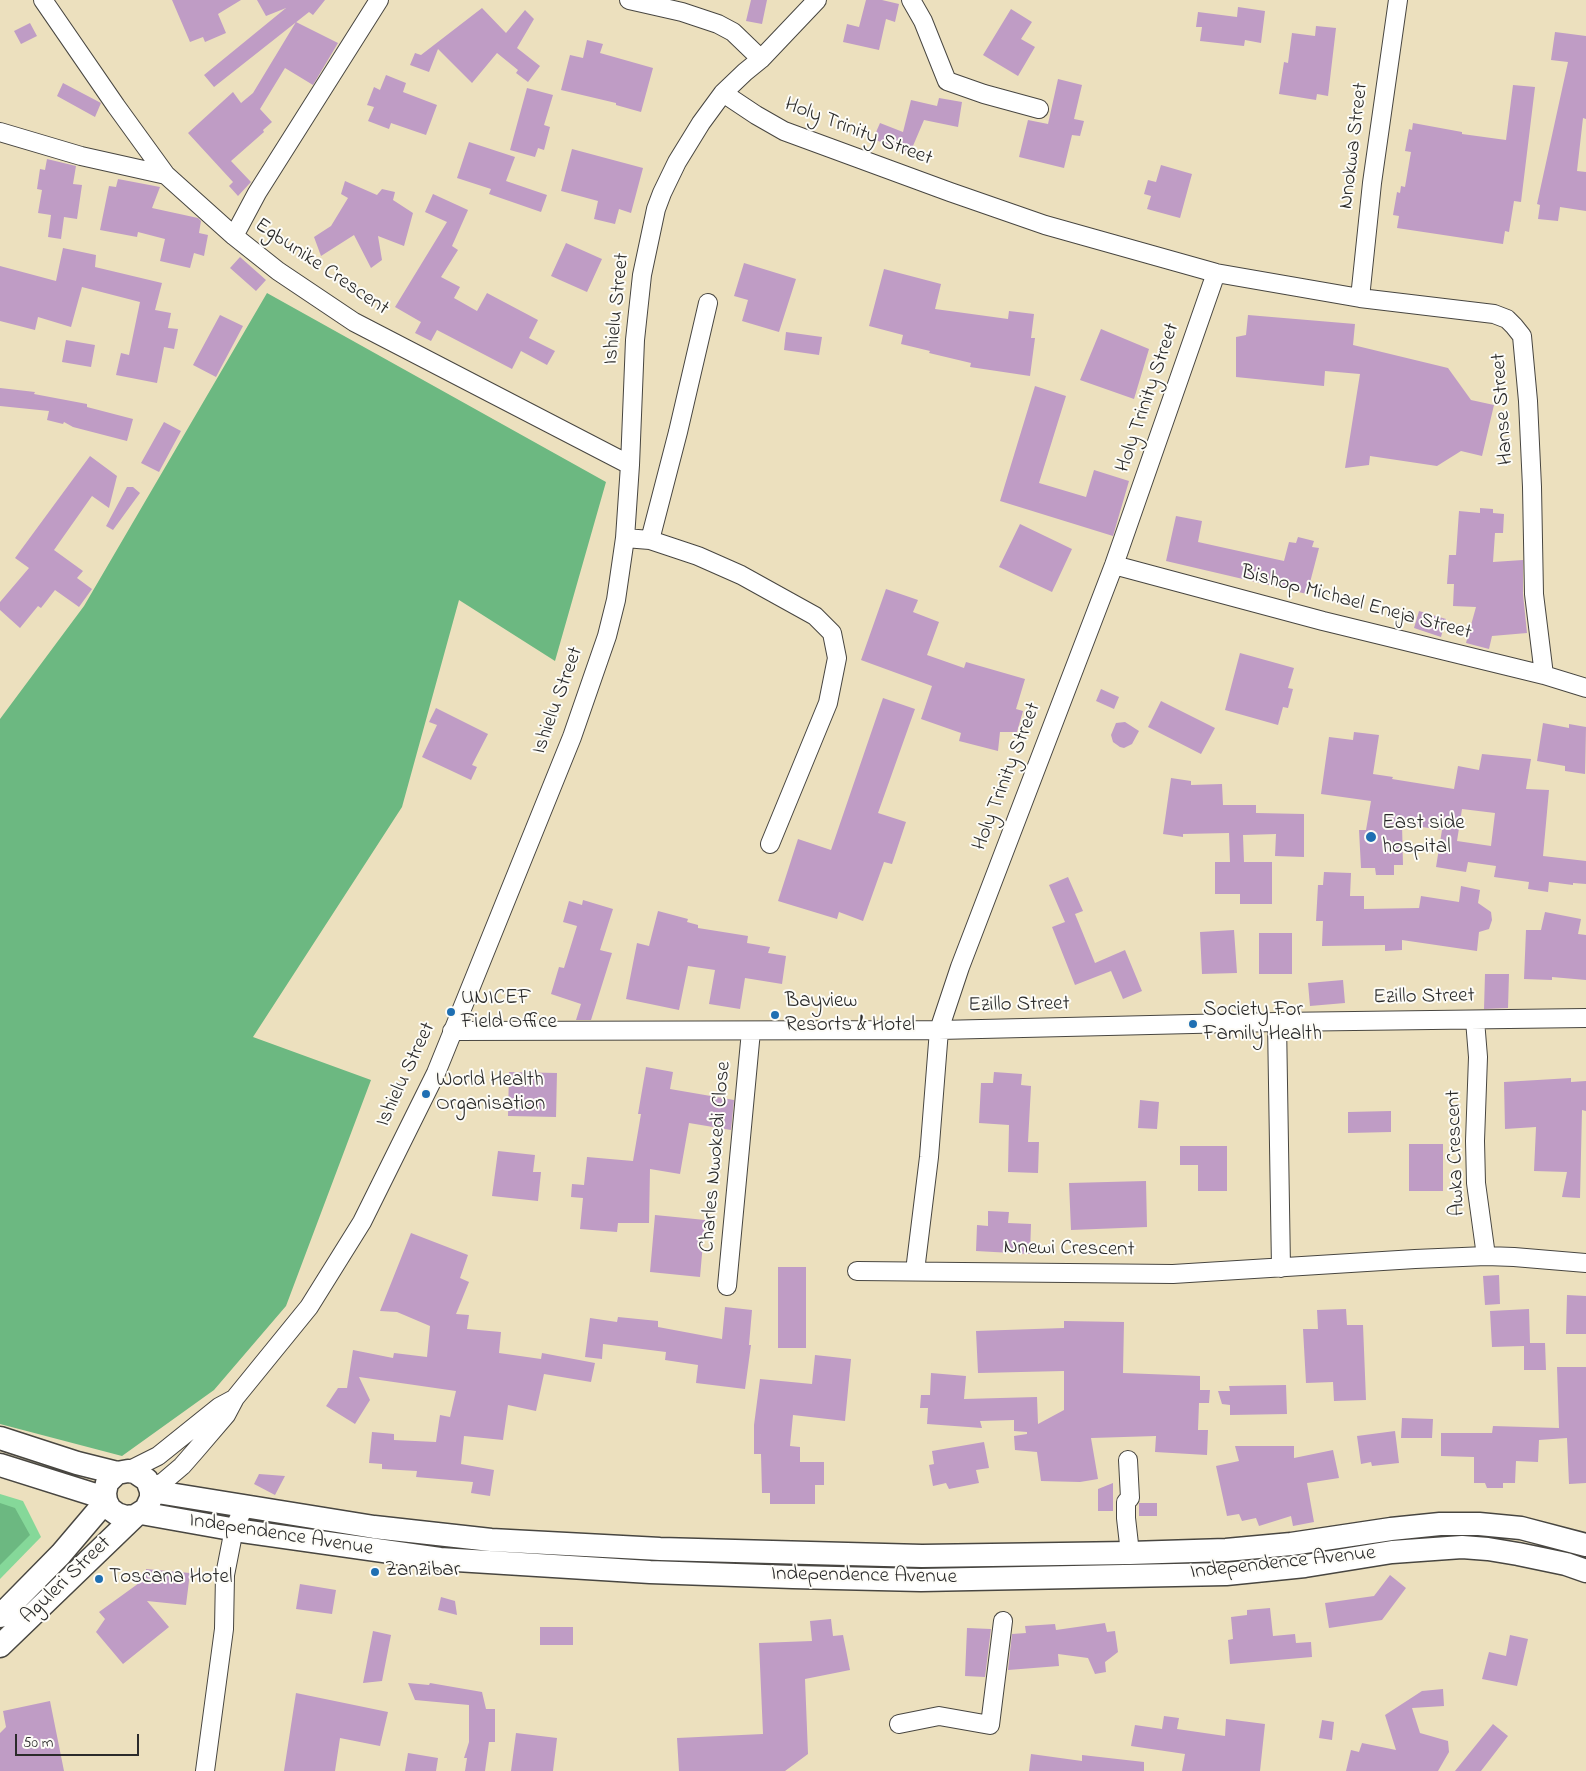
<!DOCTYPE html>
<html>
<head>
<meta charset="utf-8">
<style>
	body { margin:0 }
	#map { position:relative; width:1586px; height:1771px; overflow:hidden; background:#ece0be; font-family:"Indie Flower",sans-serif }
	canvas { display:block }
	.scale { position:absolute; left:15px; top:1734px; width:124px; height:22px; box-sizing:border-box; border:2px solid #2b2b2b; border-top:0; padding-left:6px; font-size:15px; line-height:18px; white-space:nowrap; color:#2b2b2b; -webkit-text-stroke:4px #fdfcf7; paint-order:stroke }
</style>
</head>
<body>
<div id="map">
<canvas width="1586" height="1771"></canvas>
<div class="scale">50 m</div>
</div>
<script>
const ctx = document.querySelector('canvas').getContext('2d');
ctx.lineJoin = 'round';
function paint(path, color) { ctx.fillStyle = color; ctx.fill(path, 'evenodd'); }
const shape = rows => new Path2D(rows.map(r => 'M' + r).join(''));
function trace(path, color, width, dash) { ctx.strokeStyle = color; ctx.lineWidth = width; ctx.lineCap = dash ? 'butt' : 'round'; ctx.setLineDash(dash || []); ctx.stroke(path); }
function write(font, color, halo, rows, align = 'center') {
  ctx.font = font + ' "Indie Flower",sans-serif'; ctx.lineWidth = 4; ctx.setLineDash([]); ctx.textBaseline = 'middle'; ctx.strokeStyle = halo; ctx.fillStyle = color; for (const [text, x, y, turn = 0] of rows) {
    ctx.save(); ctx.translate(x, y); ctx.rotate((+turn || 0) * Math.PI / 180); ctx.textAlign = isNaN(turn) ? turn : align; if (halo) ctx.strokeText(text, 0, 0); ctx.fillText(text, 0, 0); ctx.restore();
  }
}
const green = shape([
	[0,1494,23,1501,41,1537,0,1579]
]);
const forest = shape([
	[267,293,606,482,555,661,459,600,402,807,253,1037,371,1080,286,1306,214,1390,122,1456,0,1424,0,719,84,606],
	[0,1503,15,1508,30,1535,0,1565]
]);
const building = shape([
	[172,0,241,0,218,14,226,33,205,42,203,37,190,42],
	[257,0,325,0,313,15,309,12,214,87,204,75,286,8,266,16],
	[751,0,767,0,762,24,746,21],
	[866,0,882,0,899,4,895,22,886,19,879,50,843,42,847,24,859,27],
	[1238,7,1265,11,1261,43,1245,40,1244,46,1200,41,1202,27,1196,27,1198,12,1237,17],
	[482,8,506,33,525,10,534,19,517,48,540,66,528,82,516,73,518,70,497,53,472,83,438,49,429,72,410,65,415,53,421,55],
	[1011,9,1032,22,1021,39,1035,47,1018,76,983,55],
	[296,22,338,43,313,85,285,68,260,109,272,122,263,130,264,132,231,161,251,182,238,196,229,186,233,182,188,133,233,92,241,103,253,93],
	[30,23,37,36,21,44,14,31],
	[1316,26,1336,28,1328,96,1317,94,1316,100,1279,94,1284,62,1288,63,1292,33,1315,36],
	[1555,32,1586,36,1586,119,1583,118,1577,171,1586,172,1586,211,1560,207,1558,221,1538,219,1540,205,1537,204,1568,62,1551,60],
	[587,40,603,44,600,53,653,68,641,112,616,105,616,103,561,90,570,55,583,58],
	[386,75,406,83,403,92,437,105,426,135,391,123,389,129,368,121,374,107,367,105,374,87,380,90],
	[1058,79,1082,85,1074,119,1084,121,1080,136,1072,135,1064,168,1019,157,1028,120,1048,124],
	[63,83,101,103,95,117,57,96],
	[1513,85,1535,87,1521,202,1514,201,1509,232,1505,231,1503,244,1397,228,1399,216,1393,215,1397,192,1400,193,1401,186,1405,187,1411,152,1405,151,1409,129,1412,130,1413,123,1462,132,1462,134,1506,140],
	[527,88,553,95,544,125,550,127,544,150,538,148,535,157,510,150],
	[939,98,962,102,958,127,924,120,910,153,873,139,880,123,903,132,911,100,937,106],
	[469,142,515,157,506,181,547,195,541,212,489,194,491,189,457,178],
	[572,149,643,168,631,213,619,209,615,224,594,219,598,201,561,191],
	[47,159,76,166,73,184,82,185,77,219,64,217,61,239,48,237,51,215,38,213,42,190,37,189,40,169,45,170],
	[1161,165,1192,174,1180,218,1147,209,1151,196,1144,194,1148,180,1156,182],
	[118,179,160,187,152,208,198,218,201,221,199,233,208,235,204,256,194,253,190,268,160,261,165,239,138,232,137,237,100,230,109,186,116,187],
	[345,181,377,195,382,189,395,192,393,200,413,213,404,246,378,236,382,260,371,268,354,235,321,256,314,237,331,226,348,198,341,194],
	[433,194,468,210,452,246,458,250,441,277,460,287,454,298,477,311,487,293,538,320,529,338,555,351,547,365,521,351,512,369,437,330,431,341,415,333,421,322,395,307,447,222,425,212],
	[566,243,602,259,587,292,551,276],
	[63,248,96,255,95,267,162,283,155,310,171,313,168,328,178,329,174,349,164,347,157,383,116,375,121,353,129,355,140,302,82,287,71,327,38,317,35,330,0,321,0,266,56,281],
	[240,257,266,280,256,291,230,268],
	[744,263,796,279,779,332,742,321,748,300,734,296],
	[884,269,941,284,935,309,1008,319,1009,311,1034,314,1031,338,1035,338,1030,376,970,367,971,363,929,353,930,351,901,344,903,335,869,326],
	[220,315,243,326,216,377,193,365],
	[1248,315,1355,324,1353,345,1448,368,1471,400,1494,405,1482,456,1461,451,1437,466,1370,456,1369,465,1345,468,1360,374,1325,371,1324,386,1236,377,1236,337,1246,335],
	[1101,329,1149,349,1134,399,1080,380],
	[786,332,822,337,819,355,784,350],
	[66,340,95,345,91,367,62,362],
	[1035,386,1066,396,1039,483,1086,497,1094,470,1129,481,1113,536,1000,501],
	[0,388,35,392,34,394,87,404,87,407,133,419,127,441,73,427,64,422,63,424,47,420,49,411,0,406],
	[164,422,181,431,159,472,141,463],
	[90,456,117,476,109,508,92,496,54,550,83,571,77,578,92,589,79,607,55,590,41,608,38,606,20,628,0,610,0,602,29,568,15,558],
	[127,487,133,487,140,493,113,530,106,526],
	[1480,508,1493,509,1493,513,1504,514,1503,533,1495,533,1493,562,1523,560,1523,594,1527,633,1492,636,1489,649,1466,643,1476,607,1453,606,1454,584,1447,584,1449,555,1456,555,1459,511,1480,513],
	[1176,516,1202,521,1198,542,1284,561,1289,542,1296,543,1298,537,1314,541,1312,547,1319,548,1307,594,1166,561],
	[1020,524,1072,549,1052,592,999,567],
	[886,589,918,600,913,612,939,622,927,655,964,668,966,662,1025,679,1016,709,1023,711,1017,732,1000,732,998,751,959,741,961,733,921,719,932,686,861,660],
	[1419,611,1446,619,1441,637,1414,628],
	[1240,653,1294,668,1288,688,1293,689,1288,708,1283,707,1278,725,1225,710],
	[1101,689,1119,697,1114,709,1096,701],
	[883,698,915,709,878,813,906,822,892,864,884,862,863,921,839,912,837,919,778,901,798,839,831,850],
	[1161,701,1215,728,1201,754,1148,727],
	[436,708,488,734,472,765,477,767,471,780,422,757,437,725,429,722],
	[1125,722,1139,731,1132,744,1124,748,1120,747,1113,742,1111,735,1116,723],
	[1543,723,1569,728,1569,724,1586,727,1585,774,1565,771,1565,766,1537,761],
	[1354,732,1379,735,1373,774,1393,777,1392,779,1454,789,1458,766,1479,770,1482,754,1531,759,1526,789,1549,790,1543,856,1586,861,1586,884,1573,883,1573,885,1549,882,1548,892,1528,889,1529,882,1494,877,1496,866,1468,862,1466,872,1436,867,1442,830,1402,824,1403,865,1394,865,1394,875,1376,875,1375,868,1361,868,1359,830,1366,830,1371,801,1321,794,1329,737,1353,740],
	[1462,809,1495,813,1491,846,1457,841],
	[1171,778,1191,781,1191,785,1222,784,1223,805,1256,805,1256,813,1304,814,1304,857,1275,856,1276,834,1243,835,1244,862,1272,862,1272,904,1240,904,1240,894,1215,894,1215,862,1230,862,1229,833,1183,834,1183,837,1163,834],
	[1324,872,1351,873,1350,896,1364,896,1364,909,1419,908,1421,896,1459,902,1461,886,1480,890,1478,903,1491,912,1492,920,1489,929,1479,932,1477,951,1402,940,1402,950,1385,951,1385,945,1322,946,1323,921,1316,921,1318,885,1323,885],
	[1068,877,1083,911,1075,914,1095,963,1125,950,1142,991,1123,999,1111,971,1075,985,1052,927,1065,922,1049,885],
	[583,900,613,909,600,950,612,953,591,1020,576,1020,581,1004,551,994,559,967,564,968,577,926,563,922,569,901,582,905],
	[658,911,688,919,687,922,698,925,698,928,748,936,747,943,770,947,768,953,786,956,782,984,745,978,740,1009,709,1004,715,970,688,966,679,1010,626,999,637,943,649,946],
	[1545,912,1581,919,1578,934,1586,935,1586,980,1552,977,1552,980,1524,979,1526,930,1541,930],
	[1234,930,1237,973,1202,974,1200,932],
	[1259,933,1292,933,1292,974,1259,974],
	[1485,974,1509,974,1508,1008,1484,1009],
	[1343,980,1345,1003,1310,1006,1308,983],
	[646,1067,673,1072,670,1089,734,1100,731,1130,689,1123,680,1174,650,1169,649,1223,618,1223,617,1232,580,1229,583,1198,571,1197,572,1184,584,1185,587,1157,633,1161,641,1114,638,1114],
	[509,1072,557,1073,556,1117,508,1116],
	[994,1072,1022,1074,1021,1085,1031,1086,1028,1142,1039,1142,1038,1173,1008,1172,1009,1125,979,1123,981,1083,993,1083],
	[1571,1078,1571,1082,1586,1081,1586,1111,1582,1110,1580,1198,1562,1197,1567,1172,1534,1171,1536,1127,1505,1129,1504,1082],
	[1140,1100,1159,1102,1157,1129,1138,1128],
	[1391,1111,1391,1132,1348,1133,1348,1112],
	[1409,1144,1443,1144,1443,1191,1409,1191],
	[1180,1146,1227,1146,1227,1191,1198,1191,1198,1165,1180,1165],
	[498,1151,535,1155,533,1172,541,1172,538,1201,492,1196],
	[1146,1181,1147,1227,1071,1230,1069,1183],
	[988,1211,1009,1212,1008,1223,1031,1224,1030,1254,976,1251,977,1225,988,1226],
	[655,1215,705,1220,700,1277,650,1272],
	[411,1233,468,1255,460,1278,469,1282,456,1314,469,1315,467,1329,501,1332,499,1353,541,1359,542,1353,595,1363,591,1382,544,1374,536,1411,508,1405,503,1440,464,1436,461,1464,494,1470,490,1496,471,1493,473,1482,416,1477,417,1471,382,1469,382,1464,369,1463,372,1432,394,1434,394,1440,436,1442,440,1415,450,1417,456,1391,359,1377,370,1400,355,1424,326,1406,338,1388,347,1388,353,1350,393,1358,394,1353,427,1357,430,1326,397,1312,380,1311],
	[778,1267,806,1267,806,1348,778,1348],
	[1499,1275,1500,1304,1485,1305,1483,1276],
	[1567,1295,1586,1296,1586,1334,1566,1334],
	[725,1307,752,1310,749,1345,751,1345,745,1389,696,1383,698,1365,665,1360,666,1352,603,1344,602,1359,585,1357,590,1318,617,1322,618,1317,658,1321,658,1327,722,1339],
	[1346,1309,1347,1325,1363,1325,1366,1400,1334,1401,1333,1382,1306,1383,1303,1329,1318,1329,1317,1310],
	[1529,1309,1530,1343,1545,1343,1546,1370,1524,1370,1524,1346,1492,1347,1490,1311],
	[1064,1321,1124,1322,1123,1373,1200,1376,1200,1390,1210,1390,1209,1403,1199,1403,1198,1430,1208,1430,1207,1455,1155,1452,1156,1436,1091,1438,1098,1479,1080,1482,1041,1481,1037,1452,1015,1450,1014,1436,1027,1434,1027,1432,1014,1431,1014,1420,980,1421,982,1428,927,1424,928,1408,920,1408,921,1395,930,1395,931,1373,966,1376,964,1399,1037,1397,1038,1424,1064,1410,1064,1371,978,1373,976,1331,1064,1328],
	[815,1355,851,1359,845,1421,793,1415,790,1446,800,1447,800,1462,824,1462,824,1485,815,1485,815,1504,770,1504,770,1493,762,1493,761,1454,754,1454,754,1425,760,1379,812,1384],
	[1557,1367,1586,1367,1586,1483,1569,1484,1567,1438,1539,1440,1538,1462,1516,1461,1515,1483,1503,1483,1503,1488,1487,1488,1485,1483,1474,1483,1474,1457,1441,1456,1441,1433,1492,1433,1493,1426,1559,1428],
	[1286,1385,1287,1414,1230,1415,1230,1405,1222,1404,1218,1391,1230,1391,1229,1386],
	[1402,1418,1433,1419,1432,1438,1401,1438],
	[1395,1431,1399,1463,1372,1466,1371,1462,1361,1464,1357,1436],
	[984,1442,989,1468,976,1470,979,1483,949,1489,946,1483,933,1486,929,1465,934,1464,932,1451],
	[1235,1446,1294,1446,1294,1458,1333,1450,1339,1478,1307,1483,1314,1522,1293,1526,1291,1516,1259,1526,1256,1518,1242,1521,1239,1514,1227,1516,1216,1466,1239,1461],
	[259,1474,285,1476,275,1495,254,1484],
	[1113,1483,1113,1511,1098,1511,1098,1489],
	[1139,1503,1157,1503,1157,1516,1139,1516],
	[146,1569,190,1573,186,1605,147,1601,169,1627,123,1664,96,1632,105,1619,99,1612,146,1578],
	[1390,1575,1406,1588,1382,1620,1329,1628,1325,1603,1374,1596],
	[300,1584,336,1590,332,1614,296,1609],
	[441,1597,455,1601,457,1615,438,1610],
	[1270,1608,1273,1636,1295,1634,1296,1643,1311,1642,1312,1657,1230,1664,1228,1640,1233,1639,1231,1617,1247,1615,1247,1610],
	[831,1619,833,1636,843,1635,850,1670,805,1679,808,1754,785,1771,679,1771,677,1738,763,1734,759,1643,812,1641,810,1621],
	[1105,1623,1107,1632,1115,1631,1118,1652,1105,1662,1106,1672,1095,1674,1088,1658,1058,1654,1059,1666,1008,1670,1012,1634,1026,1633,1025,1626,1055,1624,1056,1630],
	[540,1627,573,1627,573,1645,540,1645],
	[967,1628,991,1629,985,1677,965,1676],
	[373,1631,391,1635,382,1681,363,1683],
	[1510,1635,1528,1639,1517,1686,1482,1679,1489,1652,1506,1656],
	[408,1683,429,1685,430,1683,482,1692,486,1709,495,1709,495,1742,489,1742,485,1771,465,1771,467,1758,464,1758,469,1742,469,1705,415,1700],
	[1443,1689,1444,1706,1412,1708,1420,1733,1448,1741,1449,1752,1438,1771,1346,1771,1351,1750,1359,1752,1362,1743,1396,1750,1385,1715,1422,1691],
	[296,1693,388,1712,380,1746,340,1738,335,1771,284,1771],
	[50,1701,64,1771,0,1771,0,1733,6,1727,3,1711],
	[1164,1716,1179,1718,1177,1729,1225,1736,1226,1719,1265,1724,1260,1771,1182,1771,1185,1754,1131,1746,1135,1725,1162,1729],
	[1322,1720,1334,1722,1332,1740,1319,1738],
	[1493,1724,1508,1736,1481,1771,1455,1771],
	[516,1733,557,1738,553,1771,511,1771],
	[408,1753,438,1758,436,1771,405,1771],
	[1031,1754,1082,1761,1082,1755,1144,1762,1144,1771,1029,1771]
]);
const minor = shape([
	[43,0,116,106,166,175,234,236,278,271,354,322,630,465],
	[629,0,682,12,718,24,733,32,761,59],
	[911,0,923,21,947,81,984,94,1039,109],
	[723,93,756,115,784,131,950,192,1045,225,1216,273,1360,298,1494,314,1507,319,1514,326,1522,336,1528,401,1532,487,1534,594,1544,675],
	[0,132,81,156,166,175],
	[234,236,257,193,379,0],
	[1360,298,1372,183,1398,0],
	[625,538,650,540,698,556,741,575,815,616,832,633,837,658,828,703,770,844],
	[650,540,678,432,708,303],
	[1114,565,1323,621,1544,675,1586,688],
	[1475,1020,1478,1057,1475,1141,1476,1183,1486,1256,1514,1257,1586,1263],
	[1277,1022,1281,1268],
	[452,1031,939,1030,1277,1022,1586,1018],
	[857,1271,1173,1274,1415,1259,1486,1256],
	[915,1271,929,1157,939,1030,960,967,1114,565,1216,273],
	[727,1286,751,1031],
	[1128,1460,1130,1498,1126,1502,1126,1518,1130,1553],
	[128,1471,158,1456,219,1407,232,1400],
	[150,1486,162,1483,182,1466,196,1450,226,1415,235,1398,309,1307,362,1222,436,1073,572,737,607,636,616,600,625,538,630,465,635,340,642,275,656,209,662,193,677,162,701,123,723,93,745,72,761,59,817,0],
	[899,1724,939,1716,990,1725,1003,1621],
	[205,1771,224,1629,225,1575,234,1529,244,1507]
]);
const major = shape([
	[0,1438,77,1463,117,1473],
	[0,1465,105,1498],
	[151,1491,374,1527,491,1540,660,1549,922,1556,1130,1553,1226,1550,1291,1544,1391,1529,1440,1524,1479,1524,1521,1528,1586,1545],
	[141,1513,242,1531,440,1559,650,1572,793,1577,921,1580,1226,1574,1305,1566,1392,1552,1462,1547,1488,1549,1518,1554,1566,1564,1586,1571],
	[0,1616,61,1554,106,1501],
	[0,1646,135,1516,146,1509,151,1498,151,1491,147,1480,135,1472,128,1471,117,1473,107,1483,105,1493,106,1501,110,1509,117,1514,126,1517,135,1516]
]);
const markers = [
	[1371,837,6,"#1f6fb2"],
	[451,1012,5,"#1f6fb2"],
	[775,1015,5,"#1f6fb2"],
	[1193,1024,5,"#1f6fb2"],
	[426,1094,5,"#1f6fb2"],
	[375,1572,5,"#1f6fb2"],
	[99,1579,5,"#1f6fb2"]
];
const streetNames = [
	["Holy Trinity Street",858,133,21],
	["Nnokwa Street",1355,146,-83],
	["Egbunike Crescent",321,268,34],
	["Ishielu Street",618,309,-84],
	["Holy Trinity Street",1149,398,-71],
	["Hanse Street",1504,409,-94],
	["Bishop Michael Eneja Street",1356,604,15],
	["Ishielu Street",559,701,-70],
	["Holy Trinity Street",1008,777,-69],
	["Ezillo Street",1424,998,-1],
	["Ezillo Street",1019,1006,-1],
	["Ishielu Street",407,1075,-65],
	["Awka Crescent",1457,1153,-92],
	["Charles Nwokedi Close",717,1157,-85],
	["Nnewi Crescent",1069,1250,1],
	["Independence Avenue",281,1536,9],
	["Independence Avenue",1283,1564,-6],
	["Independence Avenue",864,1577,1],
	["Aguleri Street",67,1581,-44]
];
const poiNames = [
	["East side",1382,825],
	["hospital",1382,849],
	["UNICEF",461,1000],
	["Field Office",461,1024],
	["Bayview",785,1003],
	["Resorts & Hotel",785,1027],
	["Society For",1203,1012],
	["Family Health",1203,1036],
	["World Health",436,1082],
	["Organisation",436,1106],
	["Zanzibar",385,1572],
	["Toscana Hotel",109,1579]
];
paint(green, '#85d899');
paint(forest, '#6cb881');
paint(building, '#bf9cc5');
trace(minor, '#484641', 20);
trace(major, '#484641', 25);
trace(minor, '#fff', 18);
trace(major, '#fff', 22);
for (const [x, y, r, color] of markers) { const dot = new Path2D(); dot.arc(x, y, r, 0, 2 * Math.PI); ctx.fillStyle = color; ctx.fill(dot); trace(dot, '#fdfcf7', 2); }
write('21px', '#2b2b2b', '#fdfcf7', streetNames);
write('21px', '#2b2b2b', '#fdfcf7', poiNames, 'left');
</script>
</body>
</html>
